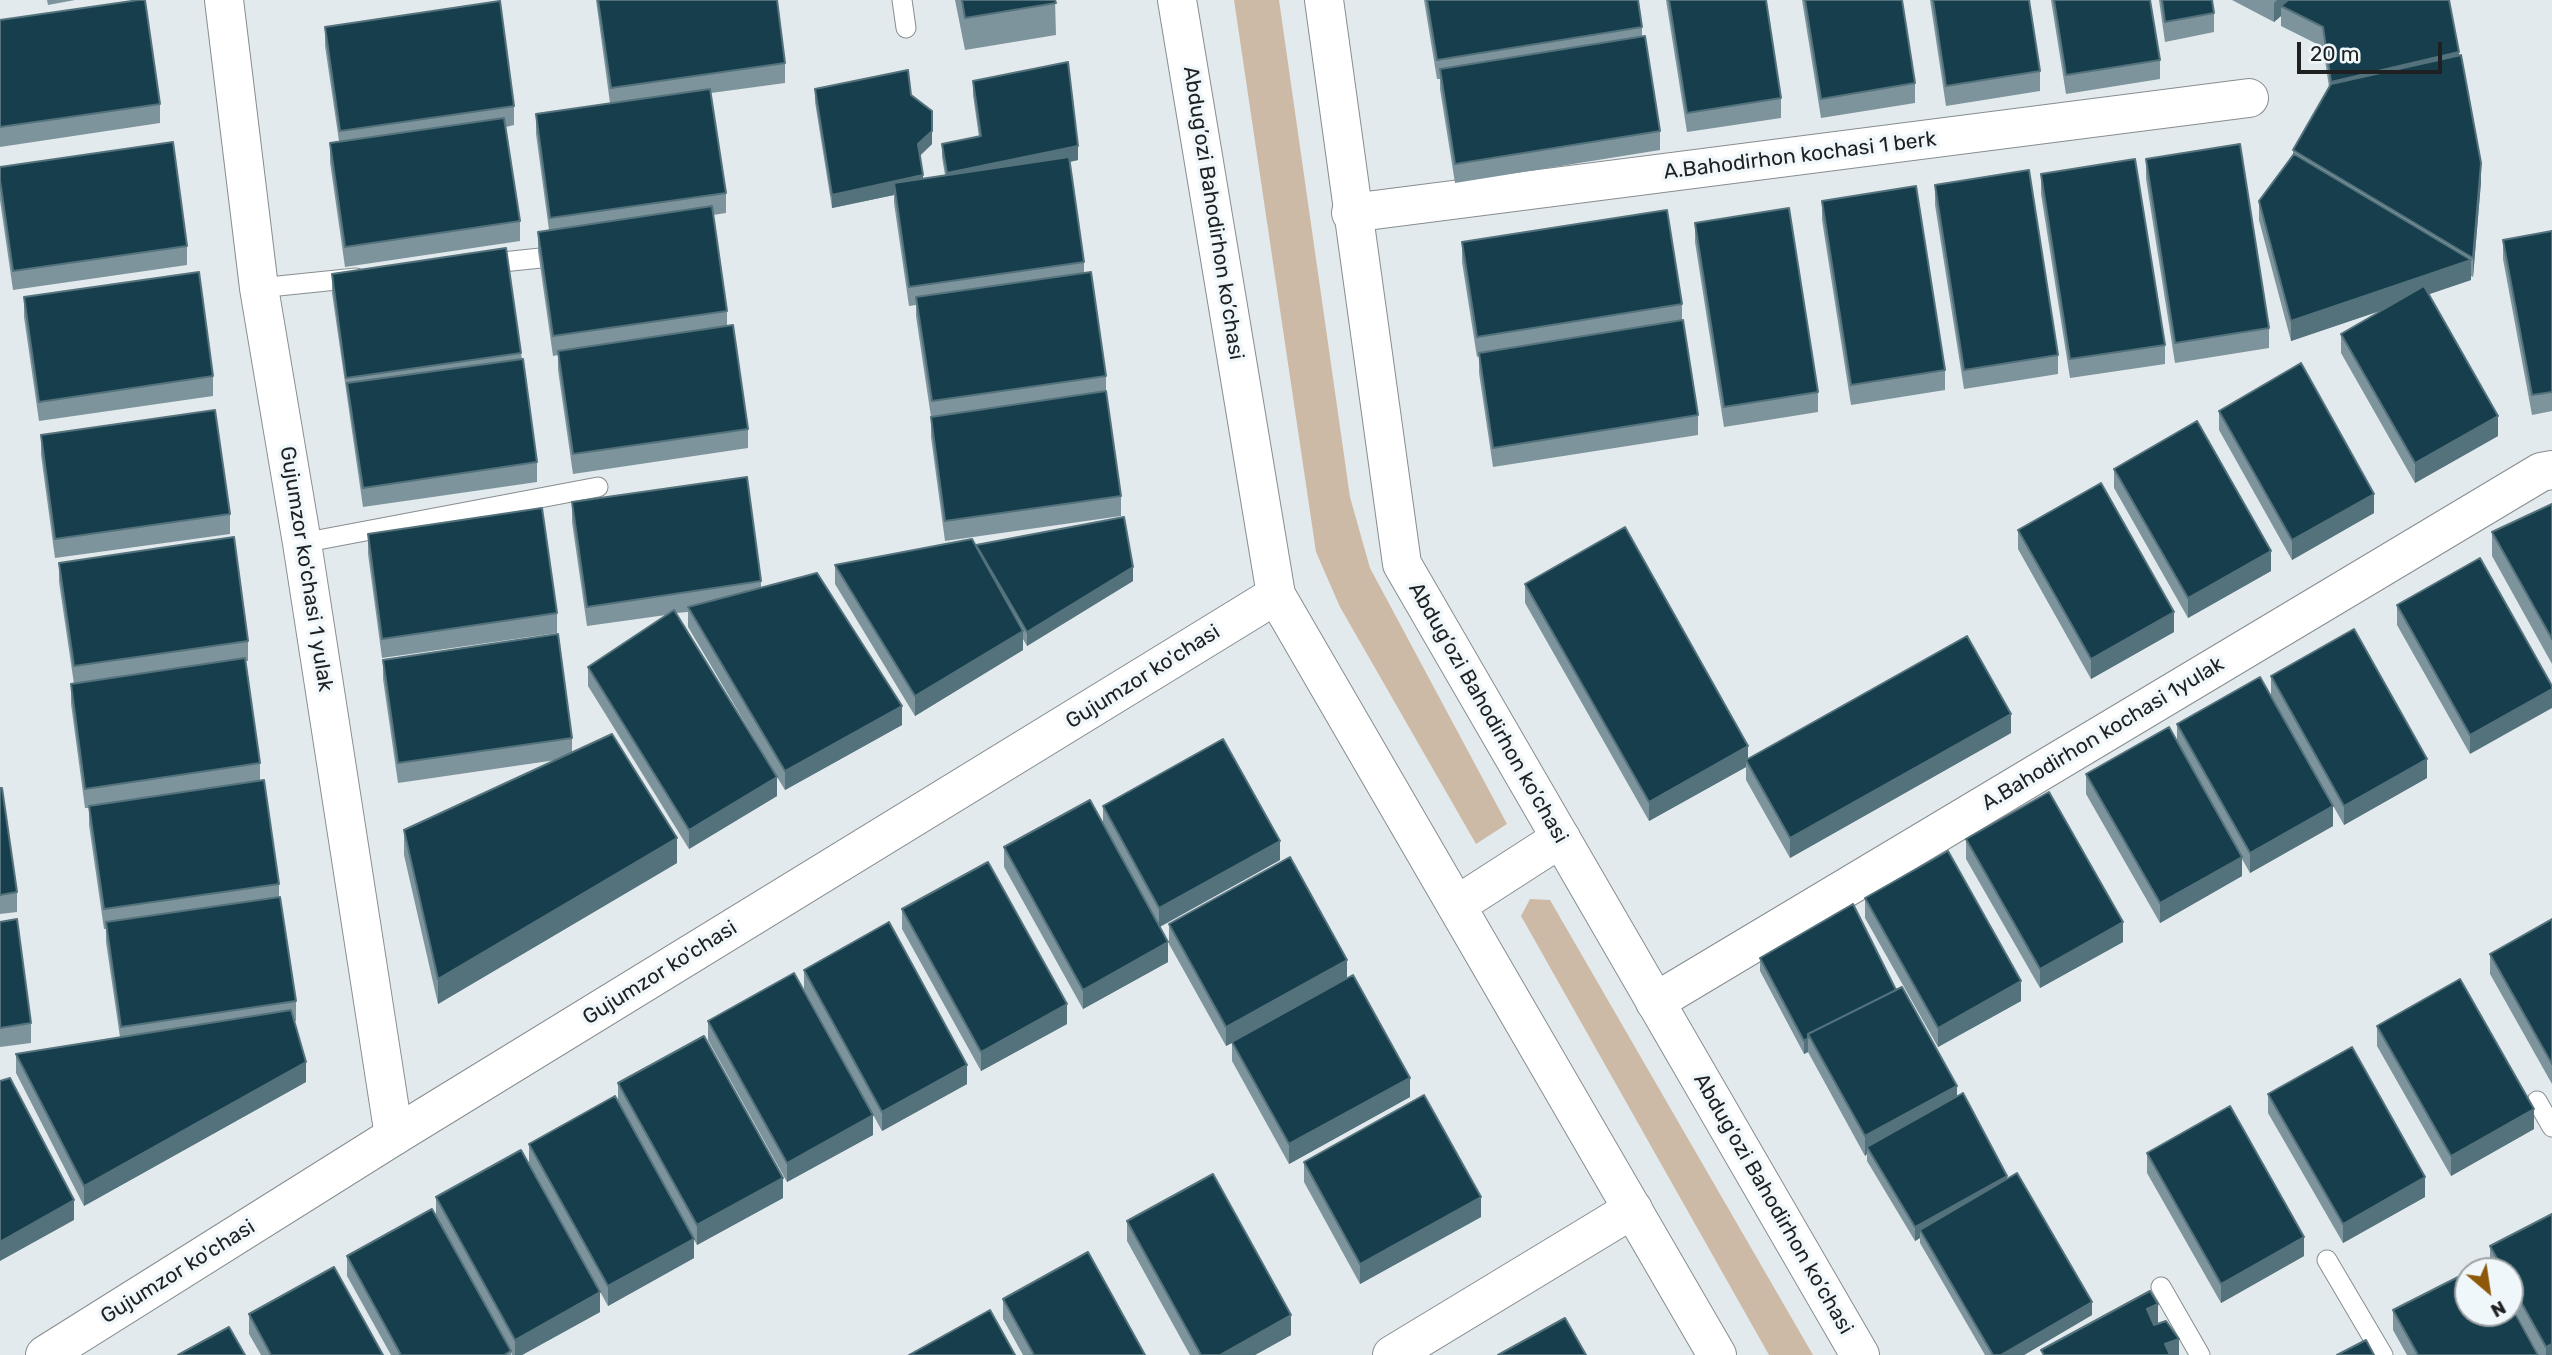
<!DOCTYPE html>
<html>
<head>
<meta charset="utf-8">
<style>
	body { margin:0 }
	#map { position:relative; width:2552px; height:1355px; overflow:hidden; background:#e3eaed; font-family:Rubik,sans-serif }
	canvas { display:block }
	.north { position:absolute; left:2454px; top:1257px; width:70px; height:70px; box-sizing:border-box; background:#f0f7fa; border:2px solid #9ca1a3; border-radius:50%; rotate:151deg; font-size:19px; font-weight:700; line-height:28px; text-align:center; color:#1e2021 }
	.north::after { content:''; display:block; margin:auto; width:24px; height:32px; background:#8d5809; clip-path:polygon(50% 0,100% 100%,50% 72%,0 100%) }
	.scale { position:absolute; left:2297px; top:42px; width:145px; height:32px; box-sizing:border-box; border:4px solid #1e2021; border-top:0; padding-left:9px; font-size:21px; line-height:24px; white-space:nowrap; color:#1e2021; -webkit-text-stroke:5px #f0f7fa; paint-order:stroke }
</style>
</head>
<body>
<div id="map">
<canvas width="2552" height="1355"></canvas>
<div class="north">N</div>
<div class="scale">20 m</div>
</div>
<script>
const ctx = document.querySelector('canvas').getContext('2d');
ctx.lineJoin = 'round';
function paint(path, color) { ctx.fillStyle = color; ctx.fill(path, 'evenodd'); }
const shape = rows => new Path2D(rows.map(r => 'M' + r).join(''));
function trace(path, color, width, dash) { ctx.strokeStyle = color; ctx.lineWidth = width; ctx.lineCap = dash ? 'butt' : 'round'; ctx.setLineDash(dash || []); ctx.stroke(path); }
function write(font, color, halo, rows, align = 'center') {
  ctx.font = font + ' Rubik,sans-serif'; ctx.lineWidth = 7; ctx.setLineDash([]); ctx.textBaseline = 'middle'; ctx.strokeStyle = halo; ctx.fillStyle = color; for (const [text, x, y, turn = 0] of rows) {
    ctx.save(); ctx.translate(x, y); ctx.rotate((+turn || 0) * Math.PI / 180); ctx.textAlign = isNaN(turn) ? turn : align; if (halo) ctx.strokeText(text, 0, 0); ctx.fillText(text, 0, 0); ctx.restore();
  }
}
const green = shape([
	[1234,0,1279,0,1350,497,1370,568,1507,824,1476,844,1340,607,1316,552],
	[1530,899,1550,900,1813,1355,1769,1355,1521,916]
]);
const service = shape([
	[902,0,906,28],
	[483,264,560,256],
	[259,288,356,278],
	[302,543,598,487],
	[2537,1101,2552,1127],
	[2327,1260,2383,1355],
	[2161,1287,2200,1355]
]);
const minor = shape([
	[224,0,259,288,302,543,394,1136],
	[1351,213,2249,98],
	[1655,1002,2541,472,2552,470],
	[1392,1355,1633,1209]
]);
const tertiary = shape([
	[1457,905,1561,838],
	[45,1355,394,1136,1276,595]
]);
const secondary = shape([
	[1177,0,1276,595,1717,1355],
	[1324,0,1402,564,1860,1355]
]);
const wall = shape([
	[47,0,75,0,48,5],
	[596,0,777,0,785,63,785,83,711,93,726,193,726,213,713,215,727,311,727,326,748,429,748,448,573,474,558,370,558,355,553,356,538,251,538,232,549,230,536,134,536,114,610,103],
	[955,0,1055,0,1056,35,965,50],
	[1424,0,1638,0,1642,27,1642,37,1660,131,1660,150,1455,183,1440,89,1440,79,1437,79],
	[1666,0,1766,0,1781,98,1781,118,1687,132],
	[1802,0,1902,0,1915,83,1915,103,1821,118],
	[1930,0,2029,0,2040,71,2040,91,1946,106],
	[2051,0,2150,0,2160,60,2160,79,2066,94],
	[2159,0,2212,0,2214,13,2214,32,2165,42],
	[2232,0,2449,0,2459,55,2481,182,2473,277,2471,276,2471,280,2429,294,2498,436,2415,483,2341,353,2341,334,2383,310,2291,341,2259,220,2259,201,2293,154,2293,150,2329,87,2323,47,2281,26,2281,16,2274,22],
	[0,20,160,104,160,123,0,147],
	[325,27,514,106,514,125,506,127,520,221,520,241,345,267,330,162,330,143,339,141,325,46],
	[973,81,1078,160,1070,162,1084,262,1084,273,1106,376,1106,393,1121,496,1121,516,945,541,931,437,931,417,916,316,916,305,909,306,894,203,894,195,832,208,815,102,815,89,911,95,932,144,920,156,923,179,945,175,942,157,942,144,979,137,973,95],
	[2146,159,2269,328,2269,348,2175,363,2146,179],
	[0,167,187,246,187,265,13,290,0,200],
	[2041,174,2165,345,2165,364,2070,378,2041,194],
	[1935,185,2058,355,2058,374,1964,389,1935,205],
	[1822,201,1945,370,1945,390,1851,405,1822,220],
	[1695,223,1818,392,1818,412,1724,427,1695,242],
	[2552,231,2552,411,2532,415,2503,259,2503,240],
	[1462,242,1682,304,1682,320,1698,415,1698,435,1493,467,1479,373,1479,356,1477,357,1462,262],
	[332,274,521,353,537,462,537,482,363,507,332,293],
	[24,297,213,376,213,396,39,421,24,317],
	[2219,411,2374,513,2292,560,2219,430],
	[41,435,230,514,230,534,55,558,41,455],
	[2114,469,2271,571,2188,618,2114,488],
	[572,502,761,581,761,588,902,725,785,790,777,777,777,796,689,849,588,686,588,667,666,615,587,626,572,522],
	[688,612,688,627,770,765,676,613],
	[2552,504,2552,664,2492,556,2492,532],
	[2018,530,2174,632,2091,679,2018,549],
	[368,534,557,613,557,633,382,658,368,554],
	[976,547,1133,581,1027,646,1023,639,1023,650,915,716,835,584,835,565],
	[2480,558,2470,754,2397,625,2397,605],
	[59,563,248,641,248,661,246,661,260,763,260,781,279,884,279,897,296,1001,296,1021,294,1021,306,1082,84,1206,16,1073,16,1054,120,1037,106,942,106,929,104,929,89,825,89,808,85,808,71,704,71,684,74,684,59,582],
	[1525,584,1748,759,2011,733,1790,858,1746,780,1746,767,1649,821,1525,603],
	[383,660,572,738,572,752,677,863,438,1004,404,855,404,830,556,760,398,783,383,679],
	[2271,676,2427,778,2344,825,2271,696],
	[2177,724,2333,826,2250,873,2242,859,2242,876,2160,923,2086,794,2086,774,2177,741],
	[0,788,17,892,17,912,0,914],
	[1103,806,1280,860,1160,927,1168,962,1083,1009,1004,867,1004,847,1103,823],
	[1966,839,2123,942,2040,988,1966,859],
	[1865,898,2021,1001,1938,1047,1865,918],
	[902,909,1067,1024,981,1071,902,929],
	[2552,919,2552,1084,2490,974,2490,954],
	[0,922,31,1023,31,1043,0,1047],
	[1169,924,1347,978,1410,1097,1289,1164,1232,1061,1232,1043,1226,1046,1169,944],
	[1760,958,1896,990,1957,1097,2007,1179,2092,1315,2024,1355,1985,1355,1920,1243,1920,1238,1915,1241,1867,1161,1867,1154,1865,1156,1808,1052,1804,1054,1760,971],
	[804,970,967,1084,882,1131,804,989],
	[708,1021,873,1135,787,1182,708,1040],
	[2377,1026,2534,1129,2451,1176,2377,1046],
	[618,1083,783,1198,697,1245,618,1103],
	[2268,1094,2425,1197,2343,1243,2268,1113],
	[529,1144,694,1258,608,1306,529,1163],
	[2147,1153,2304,1256,2221,1303,2147,1173],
	[1304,1162,1481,1217,1360,1284,1304,1182],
	[436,1197,600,1312,522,1355,512,1355,511,1353,511,1355,391,1355,347,1276,347,1256,436,1215],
	[2552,1214,2552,1355,2539,1355,2510,1302,2510,1271,2493,1271,2490,1265,2490,1246],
	[1127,1221,1291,1335,1255,1355,1190,1355,1127,1241],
	[1003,1299,1145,1355,1023,1355,1003,1319],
	[2393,1310,2538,1355,2407,1355,2393,1330],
	[249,1314,383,1355,261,1355,249,1334]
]);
const shadedWall = shape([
	[2277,0,2299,0,2281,6,2281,16,2274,22,2274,3],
	[2459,52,2459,71,2331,102,2331,82],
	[932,131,932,144,918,157,918,144],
	[1078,146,1078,160,947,187,947,173],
	[2481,163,2481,182,2473,277,2473,258],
	[923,175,923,189,894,183,894,195,832,208,832,195],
	[2471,260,2471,280,2291,341,2291,321],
	[2498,416,2498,436,2415,483,2415,463],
	[2374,494,2374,513,2292,560,2292,540],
	[2271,551,2271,571,2188,618,2188,598],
	[1133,567,1133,581,1027,646,1027,632],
	[2174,612,2174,632,2091,679,2091,659],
	[1023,631,1023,650,915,716,915,696],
	[2552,689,2552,708,2470,754,2470,735],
	[902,706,902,725,785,790,785,771],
	[2011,714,2011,733,1790,858,1790,838],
	[1748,746,1748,764,1746,760,1746,767,1649,821,1649,802],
	[2427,759,2427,778,2344,825,2344,806],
	[777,777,777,796,689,849,689,830],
	[2333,806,2333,826,2250,873,2250,853],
	[677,838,677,863,438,1004,438,979],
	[1280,841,1280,860,1159,927,1159,908],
	[2242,857,2242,876,2160,923,2160,903],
	[2123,922,2123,942,2040,988,2040,969],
	[1168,942,1168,962,1083,1009,1083,990],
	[1347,960,1347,980,1226,1046,1226,1027],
	[2021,981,2021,1001,1938,1047,1938,1028],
	[1067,1004,1067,1024,981,1071,981,1052],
	[1808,1038,1808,1052,1804,1054,1804,1041],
	[306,1062,306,1082,84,1206,84,1186],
	[967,1065,967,1084,882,1131,882,1112],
	[1410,1078,1410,1097,1289,1164,1289,1144],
	[1957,1086,1957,1105,1867,1147,1867,1154,1865,1156,1865,1136],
	[2534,1109,2534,1129,2451,1176,2451,1156],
	[873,1115,873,1135,787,1182,787,1163],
	[2007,1176,2007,1190,1920,1230,1920,1238,1915,1241,1915,1227],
	[2425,1177,2425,1197,2343,1243,2343,1224],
	[783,1178,783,1198,697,1245,697,1225],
	[1481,1197,1481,1217,1360,1284,1360,1264],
	[74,1200,74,1220,0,1261,0,1242],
	[2304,1237,2304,1256,2221,1303,2221,1284],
	[694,1239,694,1258,608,1306,608,1286],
	[600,1292,600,1312,522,1355,515,1355,515,1340],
	[2092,1302,2092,1315,2024,1355,2001,1355],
	[2158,1304,2158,1323,2147,1329,2147,1309],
	[1291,1315,1291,1335,1255,1355,1220,1355],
	[2179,1339,2179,1355,2165,1355,2165,1344],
	[2552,1344,2552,1355,2546,1355,2546,1347]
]);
const building = shape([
	[139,0,145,0,160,104,0,127,0,20,139,0],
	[598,0,777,0,785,63,611,88,598,0],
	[962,0,1055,0,1056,3,965,18,962,0],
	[1427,0,1638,0,1642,27,1437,60,1427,0],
	[1669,0,1766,0,1781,98,1687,113,1669,0],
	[1805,0,1902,0,1915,83,1821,99,1805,0],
	[1933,0,2029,0,2040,71,1946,86,1933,0],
	[2054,0,2150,0,2160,60,2066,75,2054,0],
	[2162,0,2212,0,2214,13,2165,22,2162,0],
	[2288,0,2449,0,2459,52,2331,82,2323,27,2281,6,2288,0],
	[500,1,514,106,340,131,325,27,500,1],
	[1645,36,1660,131,1455,164,1440,69,1645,36],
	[2461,55,2481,163,2473,258,2293,150,2331,84,2461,55],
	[1068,62,1078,146,947,173,942,144,981,136,973,81,1068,62],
	[908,70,911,95,932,111,932,131,918,144,923,175,832,195,815,89,908,70],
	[710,89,726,193,550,218,536,114,710,89],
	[504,118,520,221,345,247,330,143,504,118],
	[173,142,187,246,13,271,0,180,0,167,173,142],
	[2240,144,2269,328,2175,343,2146,159,2240,144],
	[2294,154,2471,260,2291,321,2259,201,2294,154],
	[1069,157,1084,262,909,287,894,183,1069,157],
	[2135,159,2165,345,2070,359,2041,174,2135,159],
	[2029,170,2058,355,1964,370,1935,185,2029,170],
	[1916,186,1945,370,1851,385,1822,201,1916,186],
	[712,206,727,311,553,336,538,232,712,206],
	[1789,208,1818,392,1724,407,1695,223,1789,208],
	[1667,210,1682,304,1477,337,1462,242,1667,210],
	[2552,231,2552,392,2532,395,2503,240,2552,231],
	[506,248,521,353,346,378,332,274,506,248],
	[199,272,213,376,39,402,24,297,199,272],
	[1091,272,1106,376,932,401,916,297,1091,272],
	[2424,286,2498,416,2415,463,2341,334,2424,286],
	[1683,320,1698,415,1493,448,1479,353,1683,320],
	[733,325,748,429,573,454,558,351,733,325],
	[523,359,537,462,363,488,347,383,523,359],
	[2301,363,2374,494,2292,540,2219,411,2301,363],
	[1106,391,1121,496,945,521,931,417,1106,391],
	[215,410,230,514,55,539,41,435,215,410],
	[2197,421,2271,551,2188,598,2114,469,2197,421],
	[747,477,761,581,587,607,572,502,747,477],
	[2101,483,2174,612,2091,659,2018,530,2101,483],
	[2552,504,2552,639,2492,532,2552,504],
	[542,508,557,613,382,639,368,534,542,508],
	[1124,517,1133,567,1027,632,976,545,1124,517],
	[1625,527,1748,746,1649,802,1525,584,1625,527],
	[234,537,248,641,74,666,59,563,234,537],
	[972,539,1023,631,915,696,835,565,972,539],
	[2480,558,2552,686,2552,689,2470,735,2397,605,2480,558],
	[817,573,902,706,785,771,688,607,817,573],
	[674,610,777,777,689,830,588,667,674,610],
	[2354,629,2427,759,2344,806,2271,676,2354,629],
	[558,634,572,738,398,763,383,660,558,634],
	[1967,636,2011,714,1790,838,1746,760,1967,636],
	[245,658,260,763,85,789,71,684,245,658],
	[2260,677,2333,806,2250,853,2177,724,2260,677],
	[2169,727,2242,857,2160,903,2086,774,2169,727],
	[612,734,677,838,438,979,404,830,612,734],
	[1223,739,1280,841,1159,908,1103,806,1223,739],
	[264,780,279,884,104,909,89,806,264,780],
	[0,788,2,788,17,892,0,895,0,788],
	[2049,792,2123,922,2040,969,1966,839,2049,792],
	[1090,800,1168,942,1083,990,1004,847,1090,800],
	[1948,851,2021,981,1938,1028,1865,898,1948,851],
	[1290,857,1347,960,1226,1027,1169,924,1290,857],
	[988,862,1067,1004,981,1052,902,909,988,862],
	[280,897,296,1001,121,1027,106,922,280,897],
	[1853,904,1896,990,1808,1034,1808,1038,1804,1041,1760,958,1853,904],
	[17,919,31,1023,0,1028,0,922,17,919],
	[2552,919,2552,1064,2490,954,2552,919],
	[889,922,967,1065,882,1112,804,970,889,922],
	[794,973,873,1115,787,1163,708,1021,794,973],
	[1353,975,1410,1078,1289,1144,1232,1042,1353,975],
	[2460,979,2534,1109,2451,1156,2377,1026,2460,979],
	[1902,987,1957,1086,1865,1136,1808,1034,1902,987],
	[291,1010,306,1062,84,1186,16,1054,291,1010],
	[704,1036,783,1178,697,1225,618,1083,704,1036],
	[2352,1047,2425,1177,2343,1224,2268,1094,2352,1047],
	[10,1078,74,1200,0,1242,0,1081,10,1078],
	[1963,1093,2007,1176,1915,1227,1867,1147,1963,1093],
	[1424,1095,1481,1197,1360,1264,1304,1162,1424,1095],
	[615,1096,694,1239,608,1286,529,1144,615,1096],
	[2230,1106,2304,1237,2221,1284,2147,1153,2230,1106],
	[521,1150,600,1292,515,1340,436,1197,521,1150],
	[2017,1173,2092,1302,2001,1355,1993,1355,1920,1230,2017,1173],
	[1213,1174,1291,1315,1220,1355,1201,1355,1127,1221,1213,1174],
	[432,1209,511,1351,504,1355,401,1355,347,1256,432,1209],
	[2552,1214,2552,1344,2546,1347,2510,1282,2510,1271,2504,1271,2490,1246,2552,1214],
	[1088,1252,1145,1355,1034,1355,1003,1299,1088,1252],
	[2486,1262,2491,1271,2470,1271,2486,1262],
	[334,1267,383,1355,271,1355,249,1314,334,1267],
	[2468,1272,2468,1313,2510,1313,2510,1304,2538,1355,2418,1355,2393,1310,2468,1272],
	[2150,1291,2158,1304,2147,1309,2154,1325,2166,1321,2179,1339,2165,1344,2170,1355,2044,1355,2041,1350,2150,1291],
	[990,1310,1015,1355,909,1355,990,1310],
	[1565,1318,1586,1355,1498,1355,1565,1318],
	[229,1327,245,1355,178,1355,229,1327],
	[2366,1340,2374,1355,2337,1355,2366,1340]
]);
const streetNames = [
	["A.Bahodirhon kochasi 1 berk",1800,156,-7],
	["Abdug’ozi Bahodirhon ko’chasi",1213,213,81],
	["Gujumzor ko'chasi 1 yulak",306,569,81],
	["Gujumzor ko'chasi",1143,677,-32],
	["Abdug’ozi Bahodirhon ko’chasi",1488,713,60],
	["A.Bahodirhon kochasi 1yulak",2103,734,-31],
	["Gujumzor ko'chasi",660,973,-32],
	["Abdug’ozi Bahodirhon ko’chasi",1773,1204,60],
	["Gujumzor ko'chasi",178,1272,-32]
];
paint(green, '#cdbaa6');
trace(service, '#878d90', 21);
trace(minor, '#878d90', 40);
trace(tertiary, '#878d90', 40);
trace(secondary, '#878d90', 40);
trace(service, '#fff', 19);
trace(minor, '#fff', 38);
trace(tertiary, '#fff', 38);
trace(secondary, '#fff', 38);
paint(wall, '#7d949c');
paint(shadedWall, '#54727c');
paint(building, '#173e4c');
trace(building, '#54727c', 2);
write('21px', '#1e2021', '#f0f7fa', streetNames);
</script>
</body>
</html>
